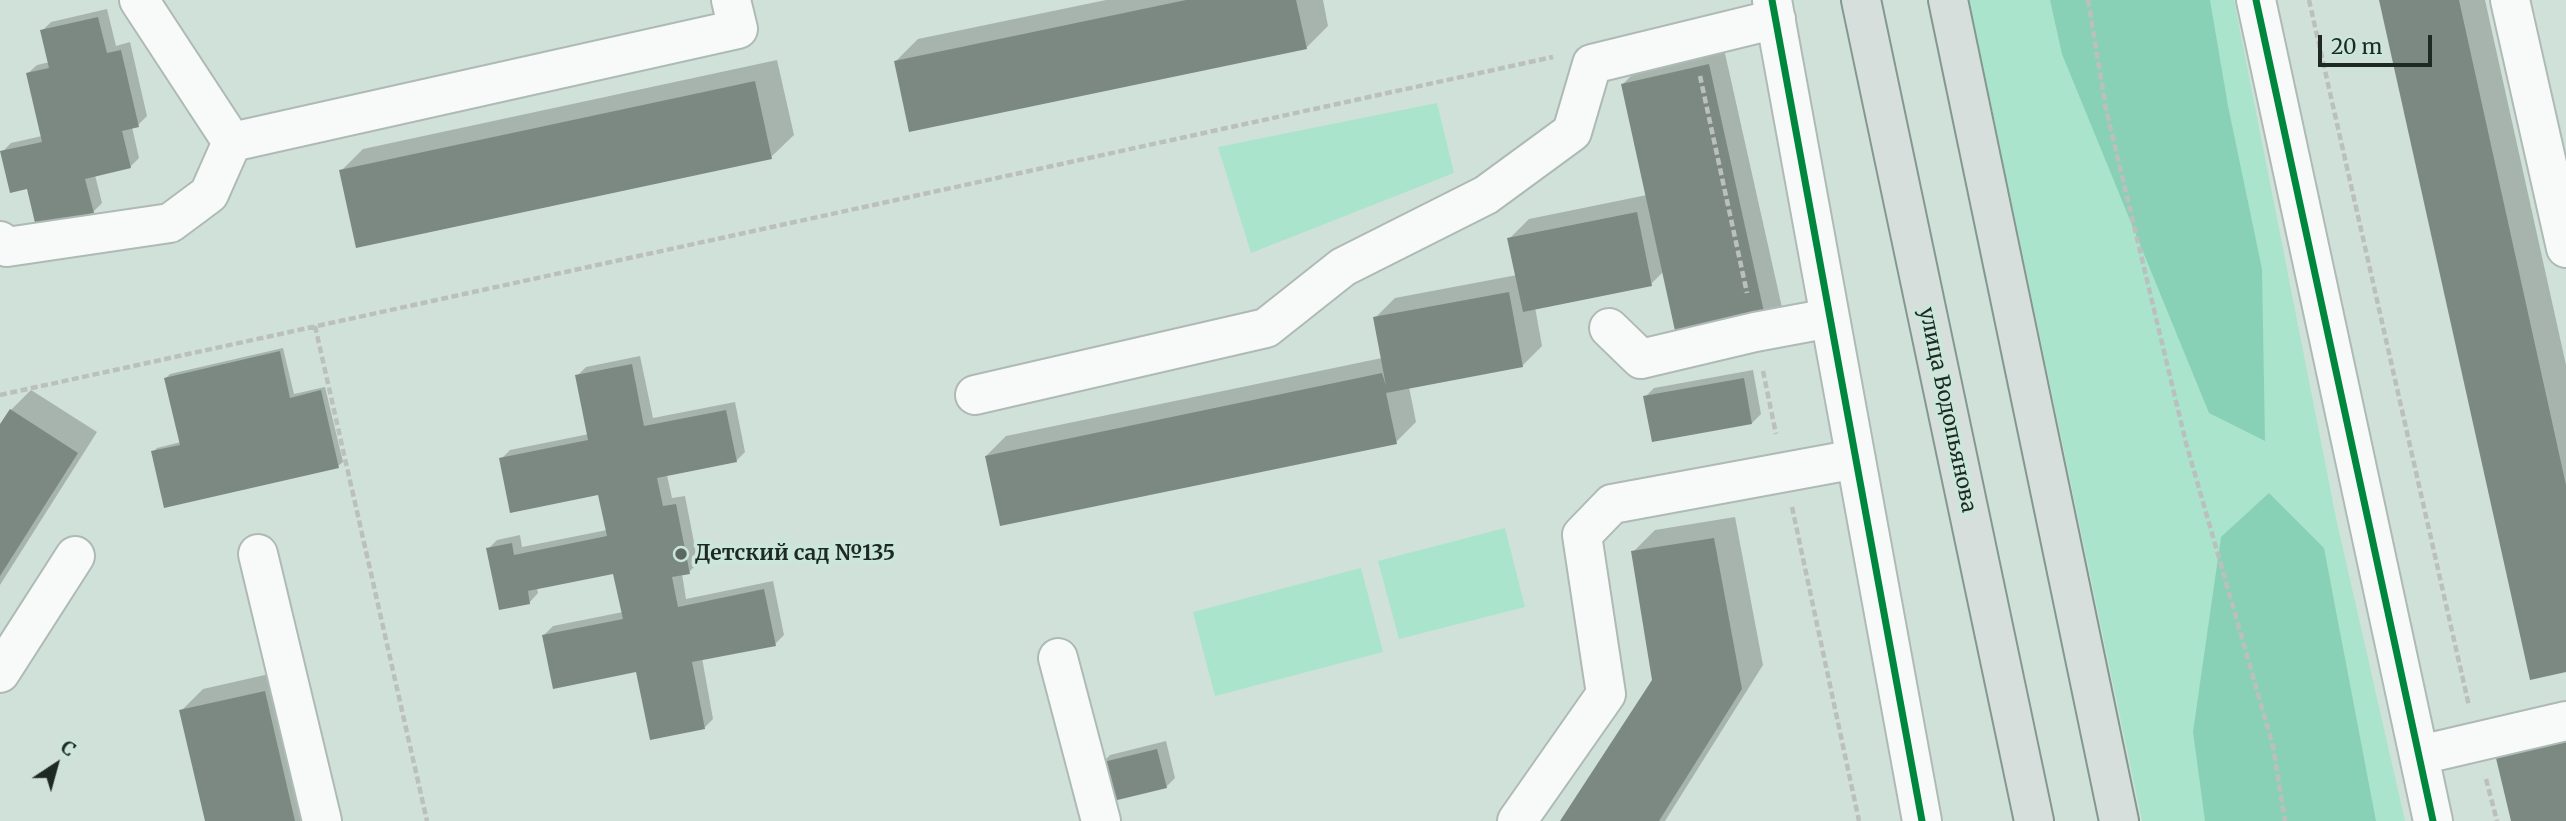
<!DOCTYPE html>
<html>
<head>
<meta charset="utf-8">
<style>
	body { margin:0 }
	#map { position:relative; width:2566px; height:821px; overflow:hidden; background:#d0e1d9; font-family:Merriweather,serif }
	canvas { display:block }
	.north { position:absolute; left:21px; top:730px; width:70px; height:70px; -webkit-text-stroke:5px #cae7da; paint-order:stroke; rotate:36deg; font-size:19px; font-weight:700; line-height:28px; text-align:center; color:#1e2924 }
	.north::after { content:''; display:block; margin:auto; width:24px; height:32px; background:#1e2924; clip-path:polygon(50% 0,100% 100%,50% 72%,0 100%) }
	.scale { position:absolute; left:2318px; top:35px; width:114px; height:32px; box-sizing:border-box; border:4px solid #1e2924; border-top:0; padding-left:9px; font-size:21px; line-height:24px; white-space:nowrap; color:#1e2924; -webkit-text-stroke:5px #cae7da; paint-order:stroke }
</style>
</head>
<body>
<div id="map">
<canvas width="2566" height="821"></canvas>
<div class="north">С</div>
<div class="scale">20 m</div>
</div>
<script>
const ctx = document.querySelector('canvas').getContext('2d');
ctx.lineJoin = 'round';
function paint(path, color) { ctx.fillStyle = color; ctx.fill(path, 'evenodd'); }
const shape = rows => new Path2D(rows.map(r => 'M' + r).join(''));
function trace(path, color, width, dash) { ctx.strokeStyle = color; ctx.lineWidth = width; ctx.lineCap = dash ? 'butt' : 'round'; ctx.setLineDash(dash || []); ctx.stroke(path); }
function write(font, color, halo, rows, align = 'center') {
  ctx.font = font + ' Merriweather,serif'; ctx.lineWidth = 7; ctx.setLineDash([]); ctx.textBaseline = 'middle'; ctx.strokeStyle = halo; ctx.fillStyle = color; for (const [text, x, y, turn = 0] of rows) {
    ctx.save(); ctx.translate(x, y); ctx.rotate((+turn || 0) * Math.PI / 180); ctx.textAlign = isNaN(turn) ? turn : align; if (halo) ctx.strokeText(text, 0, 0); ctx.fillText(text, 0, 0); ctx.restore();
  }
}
const green = shape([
	[1969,0,2234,0,2336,518,2405,821,2142,821],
	[1437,103,1454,173,1251,253,1218,147],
	[1505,528,1525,607,1399,639,1378,561],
	[1361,568,1383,652,1215,696,1193,612]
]);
const forest = shape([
	[2050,0,2210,0,2228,106,2262,269,2265,441,2209,413,2062,54],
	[2269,493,2324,548,2376,821,2205,821,2193,732,2221,537]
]);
const shadow = shape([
	[1106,0,1323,0,1328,26,1306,48,896,61,918,39],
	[2381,0,2485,0,2566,365,2566,670],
	[107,9,116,46,130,42,147,116,138,125,132,127,139,158,130,167,95,175,102,203,93,212,28,187,2,152,11,143,42,136,27,74,37,65,50,62,42,31,51,22],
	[1724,49,1783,312,1767,328,1664,271,1651,284,1535,307,1542,346,1522,366,1409,387,1416,422,1396,442,986,456,1006,436,1382,358,1375,318,1395,298,1517,275,1509,239,1529,219,1647,195,1623,84,1639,68],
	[777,60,794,135,771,157,341,171,363,149],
	[283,348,294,394,325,387,343,462,338,466,153,452,157,448,181,442,166,378,170,374],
	[640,356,653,418,735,402,745,452,736,461,667,475,672,498,685,496,698,563,689,572,682,574,686,599,773,581,784,635,775,644,702,658,713,719,704,728,637,670,544,635,553,626,623,612,615,572,537,588,538,593,529,603,488,549,497,540,520,535,522,547,607,530,600,493,501,459,510,450,589,434,577,376,586,367],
	[1753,370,1761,414,1752,423,1645,397,1654,388],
	[31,390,97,432,0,585,0,427,11,410],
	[1735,517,1763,665,1665,821,1562,821,1654,681,1633,552,1655,530],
	[287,670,322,821,207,821,181,711,203,689],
	[1166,741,1175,778,1166,787,1101,764,1110,755]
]);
const building = shape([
	[1186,0,1296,0,1307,49,909,132,894,61],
	[2379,0,2459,0,2566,485,2566,672,2530,680],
	[98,17,107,53,121,50,139,127,122,131,131,168,85,179,94,213,36,227,27,189,10,193,0,151,42,142,26,73,49,68,40,30],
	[1709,64,1768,330,1679,349,1621,84],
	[755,81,772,159,356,248,339,170],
	[1637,212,1652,286,1523,312,1507,238],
	[1509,292,1523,367,1386,393,1397,444,1000,526,985,456,1382,373,1386,386,1373,317],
	[280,351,290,398,321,390,339,468,164,508,151,451,180,445,164,378],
	[632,364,644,426,726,410,737,462,657,478,663,506,676,504,690,574,672,577,678,607,764,589,776,646,692,662,705,729,650,740,636,672,553,689,542,635,623,619,613,574,528,591,530,604,499,610,486,548,512,543,514,555,607,536,598,495,510,513,499,458,588,440,575,375],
	[1744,378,1752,424,1652,442,1643,396],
	[10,409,78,453,0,576,0,424],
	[1714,538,1742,689,1659,821,1560,821,1652,680,1631,551],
	[265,691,295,821,205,821,179,710],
	[2566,735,2566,821,2511,821,2495,754],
	[1157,749,1167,788,1109,802,1099,763]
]);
const path = shape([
	[2088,0,2106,109,2186,443,2273,746,2285,821],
	[2309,0,2469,706],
	[1700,76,1747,293],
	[315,326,427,821],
	[1763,371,1776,434],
	[0,395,1553,57],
	[1792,507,1859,821],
	[2486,779,2497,821]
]);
const minor = shape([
	[139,0,232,142],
	[1772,0,1922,821],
	[2256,0,2433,821],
	[2510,0,2566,248],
	[0,241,7,247,170,223,209,194,232,142,738,29,731,0],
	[1609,328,1641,359,1755,332,1830,318],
	[975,395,1266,328,1343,267,1486,195,1572,132,1592,64,1776,19],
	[258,554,322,821],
	[1058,658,1101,821],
	[0,673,75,556],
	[2420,755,2566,721],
	[1517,821,1606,694,1582,535,1612,504,1856,459]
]);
const major = shape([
	[1861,0,2034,821],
	[1948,0,2119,821]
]);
const cycleway = shape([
	[1772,0,1922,821],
	[2256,0,2433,821]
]);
const markers = [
	[681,554,7,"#5c6963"]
];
const streetNames = [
	["улица Водопьянова",1947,410,78]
];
const poiNames = [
	["Детский сад №135",695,554]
];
paint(green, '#aae4cc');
paint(forest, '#89d1b6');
paint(shadow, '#0003');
paint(building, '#7c8983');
trace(minor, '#aebab5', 42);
trace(major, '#839890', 42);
trace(path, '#bbc0be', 4.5, [7, 3.5]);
trace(minor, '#f8faf9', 38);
trace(major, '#d6dfdc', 38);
trace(cycleway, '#00873e', 7);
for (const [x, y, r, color] of markers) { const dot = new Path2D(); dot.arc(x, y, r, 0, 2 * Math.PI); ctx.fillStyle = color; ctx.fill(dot); trace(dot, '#cae7da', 2.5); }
write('21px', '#1e2924', '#cae7da', streetNames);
write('bold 21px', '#1e2924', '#cae7da', poiNames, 'left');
</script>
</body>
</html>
